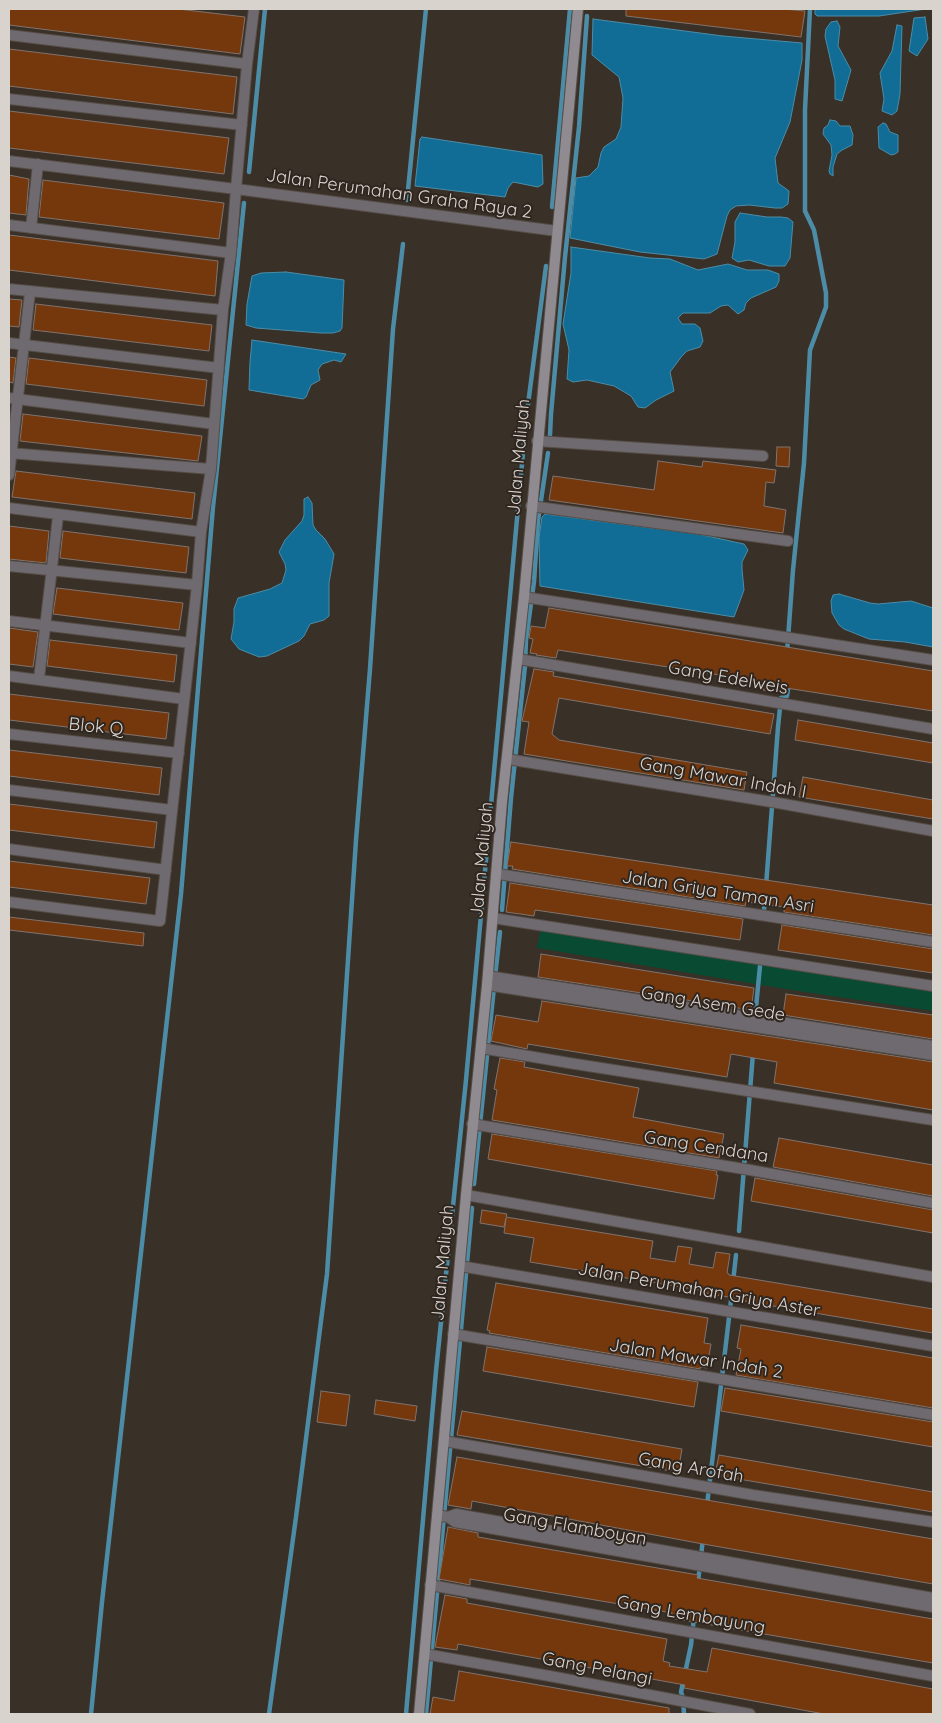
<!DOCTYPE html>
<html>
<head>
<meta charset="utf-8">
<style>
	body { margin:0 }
	#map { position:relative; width:942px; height:1723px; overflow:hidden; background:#393028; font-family:Quicksand,sans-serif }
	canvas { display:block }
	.frame { position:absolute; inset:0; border:10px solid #d9d3ce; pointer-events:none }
</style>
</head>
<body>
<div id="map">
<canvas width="942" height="1723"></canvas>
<div class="frame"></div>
</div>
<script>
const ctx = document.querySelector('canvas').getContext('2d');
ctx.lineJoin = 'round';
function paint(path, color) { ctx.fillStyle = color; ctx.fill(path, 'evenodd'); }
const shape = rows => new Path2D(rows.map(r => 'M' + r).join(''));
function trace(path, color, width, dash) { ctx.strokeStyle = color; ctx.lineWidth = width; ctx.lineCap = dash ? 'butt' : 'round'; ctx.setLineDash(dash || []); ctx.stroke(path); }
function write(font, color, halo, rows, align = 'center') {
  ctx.font = font + ' Quicksand,sans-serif'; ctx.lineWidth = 4; ctx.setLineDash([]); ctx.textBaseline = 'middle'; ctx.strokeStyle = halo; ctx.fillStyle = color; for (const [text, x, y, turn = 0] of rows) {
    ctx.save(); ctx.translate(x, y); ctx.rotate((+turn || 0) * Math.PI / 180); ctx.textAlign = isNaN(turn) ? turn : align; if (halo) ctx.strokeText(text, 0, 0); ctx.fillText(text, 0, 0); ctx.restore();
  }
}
const green = shape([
	[540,931,933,990,933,1011,798,991,537,948]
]);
const water = shape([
	[815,9,926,9,879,16,817,16,815,14,815,9],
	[925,17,928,39,917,56,909,51,914,18,925,17],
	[593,19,723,36,802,43,802,60,790,122,775,158,778,183,789,191,788,204,782,208,775,208,749,205,736,206,730,210,727,216,717,254,704,259,640,252,570,238,576,178,589,176,598,167,601,153,604,147,616,139,621,127,623,98,619,77,592,55,593,19],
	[837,21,840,27,838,46,851,70,842,101,835,99,835,80,825,36,826,29,831,22,837,21],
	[897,25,902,26,900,94,897,111,892,115,882,111,884,99,880,73,892,51,897,25],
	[830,120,836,121,840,126,850,126,853,135,852,145,842,150,837,154,833,167,833,176,830,174,829,171,832,155,831,145,823,134,824,128,828,125,830,120],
	[883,123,886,124,890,132,898,135,898,152,895,154,891,155,879,148,878,127,883,123],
	[422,137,542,155,543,184,538,187,513,182,508,188,505,197,415,186,420,139,422,137],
	[740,213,767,217,781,217,788,218,793,222,790,258,785,266,769,266,749,260,738,262,732,258,735,242,735,222,740,213],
	[571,247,650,258,670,259,698,270,728,264,747,270,768,270,779,274,779,281,776,287,751,298,746,303,744,310,738,314,728,305,721,306,710,313,683,313,678,318,682,324,695,324,700,328,703,341,700,347,687,351,682,356,670,372,674,391,656,400,645,408,638,407,631,396,614,386,587,380,573,382,567,379,569,350,563,324,571,273,571,247],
	[286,272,344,280,342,328,340,331,333,333,321,333,256,328,246,325,247,304,252,276,261,273,286,272],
	[252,340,346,354,341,362,334,360,322,364,318,370,320,380,311,385,306,397,303,399,249,390,250,362,252,340],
	[308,497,312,503,313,525,316,530,325,539,334,554,329,583,329,616,324,620,310,624,304,636,299,641,267,656,259,657,239,649,231,639,234,622,234,609,238,598,270,589,282,583,286,570,285,564,279,552,285,540,302,521,304,515,304,499,308,497],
	[545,514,698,534,744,544,748,550,742,562,742,569,744,590,734,617,540,586,539,537,542,517,545,514],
	[839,594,870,603,878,604,911,601,933,608,933,647,905,642,869,639,844,629,839,625,832,613,831,601,833,595,839,594]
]);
const stream = shape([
	[249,172,265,9],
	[407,200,426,9],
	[552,207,570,9],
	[550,435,551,414,565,257,579,127,587,16],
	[787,653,793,570,804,463,810,350,826,307,826,293,814,230,805,211,805,110,810,9],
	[766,886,778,727,781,698,787,696,789,683],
	[502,910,511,798,525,666,526,640,534,582,538,521,548,453],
	[764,910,765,898],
	[495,977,500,932],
	[755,1018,760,966],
	[474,1184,494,987],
	[739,1231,753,1053],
	[733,1282,736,1255],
	[707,1505,732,1292],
	[701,1557,703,1538],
	[698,1582,700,1565],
	[91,1714,102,1602,181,894,213,507,244,203],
	[269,1714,296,1517,327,1274,356,840,370,669,393,329,403,244],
	[406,1714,436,1371,466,1080,526,420,546,266],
	[426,1714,472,1208],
	[684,1714,683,1698,681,1692,691,1645,694,1617]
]);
const building = shape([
	[9,9,178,9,245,17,240,54,9,25,9,9],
	[626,9,784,9,805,11,801,37,626,16,626,9],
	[9,49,237,77,233,114,9,86,9,49],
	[9,111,229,138,224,174,9,148,9,111],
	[9,175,29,179,26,215,9,213,9,175],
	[43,180,224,203,219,239,39,217,43,180],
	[9,235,218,261,215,296,9,270,9,235],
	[9,299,22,300,19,327,9,326,9,299],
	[36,304,212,325,209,351,33,330,36,304],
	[9,357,16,358,13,383,9,382,9,357],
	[29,358,207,380,204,406,26,384,29,358],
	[23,414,202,436,198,461,20,441,23,414],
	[777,447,790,447,789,467,776,466,777,447],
	[658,461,702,467,703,461,776,470,774,483,766,482,764,506,786,510,783,533,549,500,553,476,654,490,658,461],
	[16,471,195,493,192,519,12,497,16,471],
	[9,526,49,531,46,563,9,559,9,526],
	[63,531,189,547,186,573,60,558,63,531],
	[57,588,183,603,179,630,53,614,57,588],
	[549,608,933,671,933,711,786,688,785,693,763,690,765,682,558,650,556,658,536,655,537,654,530,653,533,639,529,638,531,626,545,628,549,608],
	[9,628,38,632,33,667,9,664,9,628],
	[50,640,177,655,174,682,47,666,50,640],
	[534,669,554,672,553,676,774,714,770,734,559,698,552,734,559,740,747,772,744,790,524,754,529,722,522,721,534,669],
	[9,694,169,713,166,739,9,720,9,694],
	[798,720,933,743,933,763,795,740,798,720],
	[9,750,162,768,159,795,9,776,9,750],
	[803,777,933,800,933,819,799,797,803,777],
	[9,804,157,822,154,848,9,830,9,804],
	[511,842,933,905,933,935,784,912,784,907,746,902,745,906,512,869,513,866,507,866,511,842],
	[9,861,150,878,146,904,9,887,9,861],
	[510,883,743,919,740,940,535,910,534,916,506,912,510,883],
	[9,917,144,933,143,946,9,930,9,917],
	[782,925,933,949,933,973,778,950,782,925],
	[541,954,754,988,751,1010,538,977,541,954],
	[786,994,933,1015,933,1039,783,1015,786,994],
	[542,1001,933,1062,933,1110,774,1083,777,1062,731,1054,727,1077,528,1044,527,1049,491,1041,496,1015,538,1022,542,1001],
	[500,1058,525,1062,524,1067,639,1088,633,1117,724,1134,719,1158,492,1120,497,1090,494,1089,500,1058],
	[492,1134,717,1171,716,1175,718,1175,714,1199,488,1159,492,1134],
	[779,1138,933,1165,933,1196,773,1167,779,1138],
	[755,1178,933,1210,933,1233,751,1201,755,1178],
	[482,1210,507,1214,506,1217,653,1241,650,1258,675,1262,678,1246,692,1248,689,1264,713,1268,716,1252,730,1254,727,1273,729,1274,729,1275,933,1309,933,1333,744,1301,745,1300,705,1293,705,1291,530,1262,534,1238,504,1233,506,1218,504,1227,480,1223,482,1210],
	[496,1283,708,1318,704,1343,711,1344,707,1368,700,1367,700,1369,489,1333,490,1331,487,1330,496,1283],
	[741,1325,933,1358,933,1408,736,1375,741,1349,737,1348,741,1325],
	[487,1347,698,1382,694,1407,483,1371,487,1347],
	[725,1388,933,1422,933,1447,721,1411,725,1388],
	[321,1391,350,1395,346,1426,317,1422,321,1391],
	[376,1400,417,1406,415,1421,374,1414,376,1400],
	[462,1411,682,1449,678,1472,457,1435,462,1411],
	[719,1455,933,1492,933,1512,715,1475,719,1455],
	[457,1457,933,1539,933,1584,703,1544,472,1501,471,1509,448,1505,457,1457],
	[448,1527,478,1533,478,1537,698,1575,697,1578,933,1619,933,1663,671,1618,672,1613,661,1611,470,1579,470,1585,439,1579,448,1527],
	[445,1595,467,1599,467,1603,667,1639,663,1661,670,1663,669,1666,707,1672,712,1648,933,1689,933,1714,824,1714,684,1688,685,1685,458,1644,457,1650,435,1647,445,1595],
	[459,1671,669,1708,669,1714,430,1714,433,1697,454,1701,459,1671]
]);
const street = shape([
	[254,9,247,64,236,189,557,231],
	[9,35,247,64],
	[9,99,242,125],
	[9,161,236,189,231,253,223,310,211,469,201,532,197,585,160,921,9,902],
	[9,225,231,253],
	[31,228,38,164],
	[9,289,223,310],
	[9,343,219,368],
	[9,398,214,424],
	[537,441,763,456],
	[9,453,211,469],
	[9,475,30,292],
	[531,506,788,541],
	[9,508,201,532],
	[9,566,197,585],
	[524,597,933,660],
	[9,621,191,643],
	[518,659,933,729],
	[9,676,184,699],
	[39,679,58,516],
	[9,734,179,753],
	[507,759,778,803,933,831],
	[9,790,172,810],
	[9,849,166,870],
	[498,874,933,942],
	[493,918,933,986],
	[488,976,933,1046],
	[487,985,933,1055],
	[481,1048,569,1063,933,1120],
	[472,1124,750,1170,933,1203],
	[466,1195,933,1277],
	[460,1266,933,1346],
	[453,1334,933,1415],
	[444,1441,753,1495,933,1522],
	[437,1515,448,1517,456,1514,933,1598],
	[448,1517,455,1522,933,1607],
	[430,1585,933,1676],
	[425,1654,555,1677,750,1714]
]);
const secondary = shape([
	[419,1714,466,1195,487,985,502,802,524,597,578,9]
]);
const streetNames = [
	["Jalan Perumahan Graha Raya 2",399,194,8],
	["Jalan Maliyah",519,457,-85],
	["Gang Edelweis",728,678,10],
	["Blok Q",96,727,6],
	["Gang Mawar Indah I",723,778,10],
	["Jalan Maliyah",482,860,-85],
	["Jalan Griya Taman Asri",718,892,9],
	["Gang Asem Gede",713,1004,9],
	["Gang Cendana",706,1147,9],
	["Jalan Maliyah",443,1263,-85],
	["Jalan Perumahan Griya Aster",699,1290,10],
	["Jalan Mawar Indah 2",696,1359,9],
	["Gang Arofah",691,1468,10],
	["Gang Flamboyan",575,1527,10],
	["Gang Lembayung",691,1615,10],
	["Gang Pelangi",597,1669,11]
];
paint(green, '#084a32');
paint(water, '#116d95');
trace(water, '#4d8ca6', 1);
trace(stream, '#4d8ca6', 4.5);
paint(building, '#75380d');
trace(building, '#80736d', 1);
trace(street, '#564d46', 12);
trace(secondary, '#564d46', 12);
trace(street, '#6e6a6f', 10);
trace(secondary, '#908a91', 10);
write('18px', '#d9d3ce', '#2f261f', streetNames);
</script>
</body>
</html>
